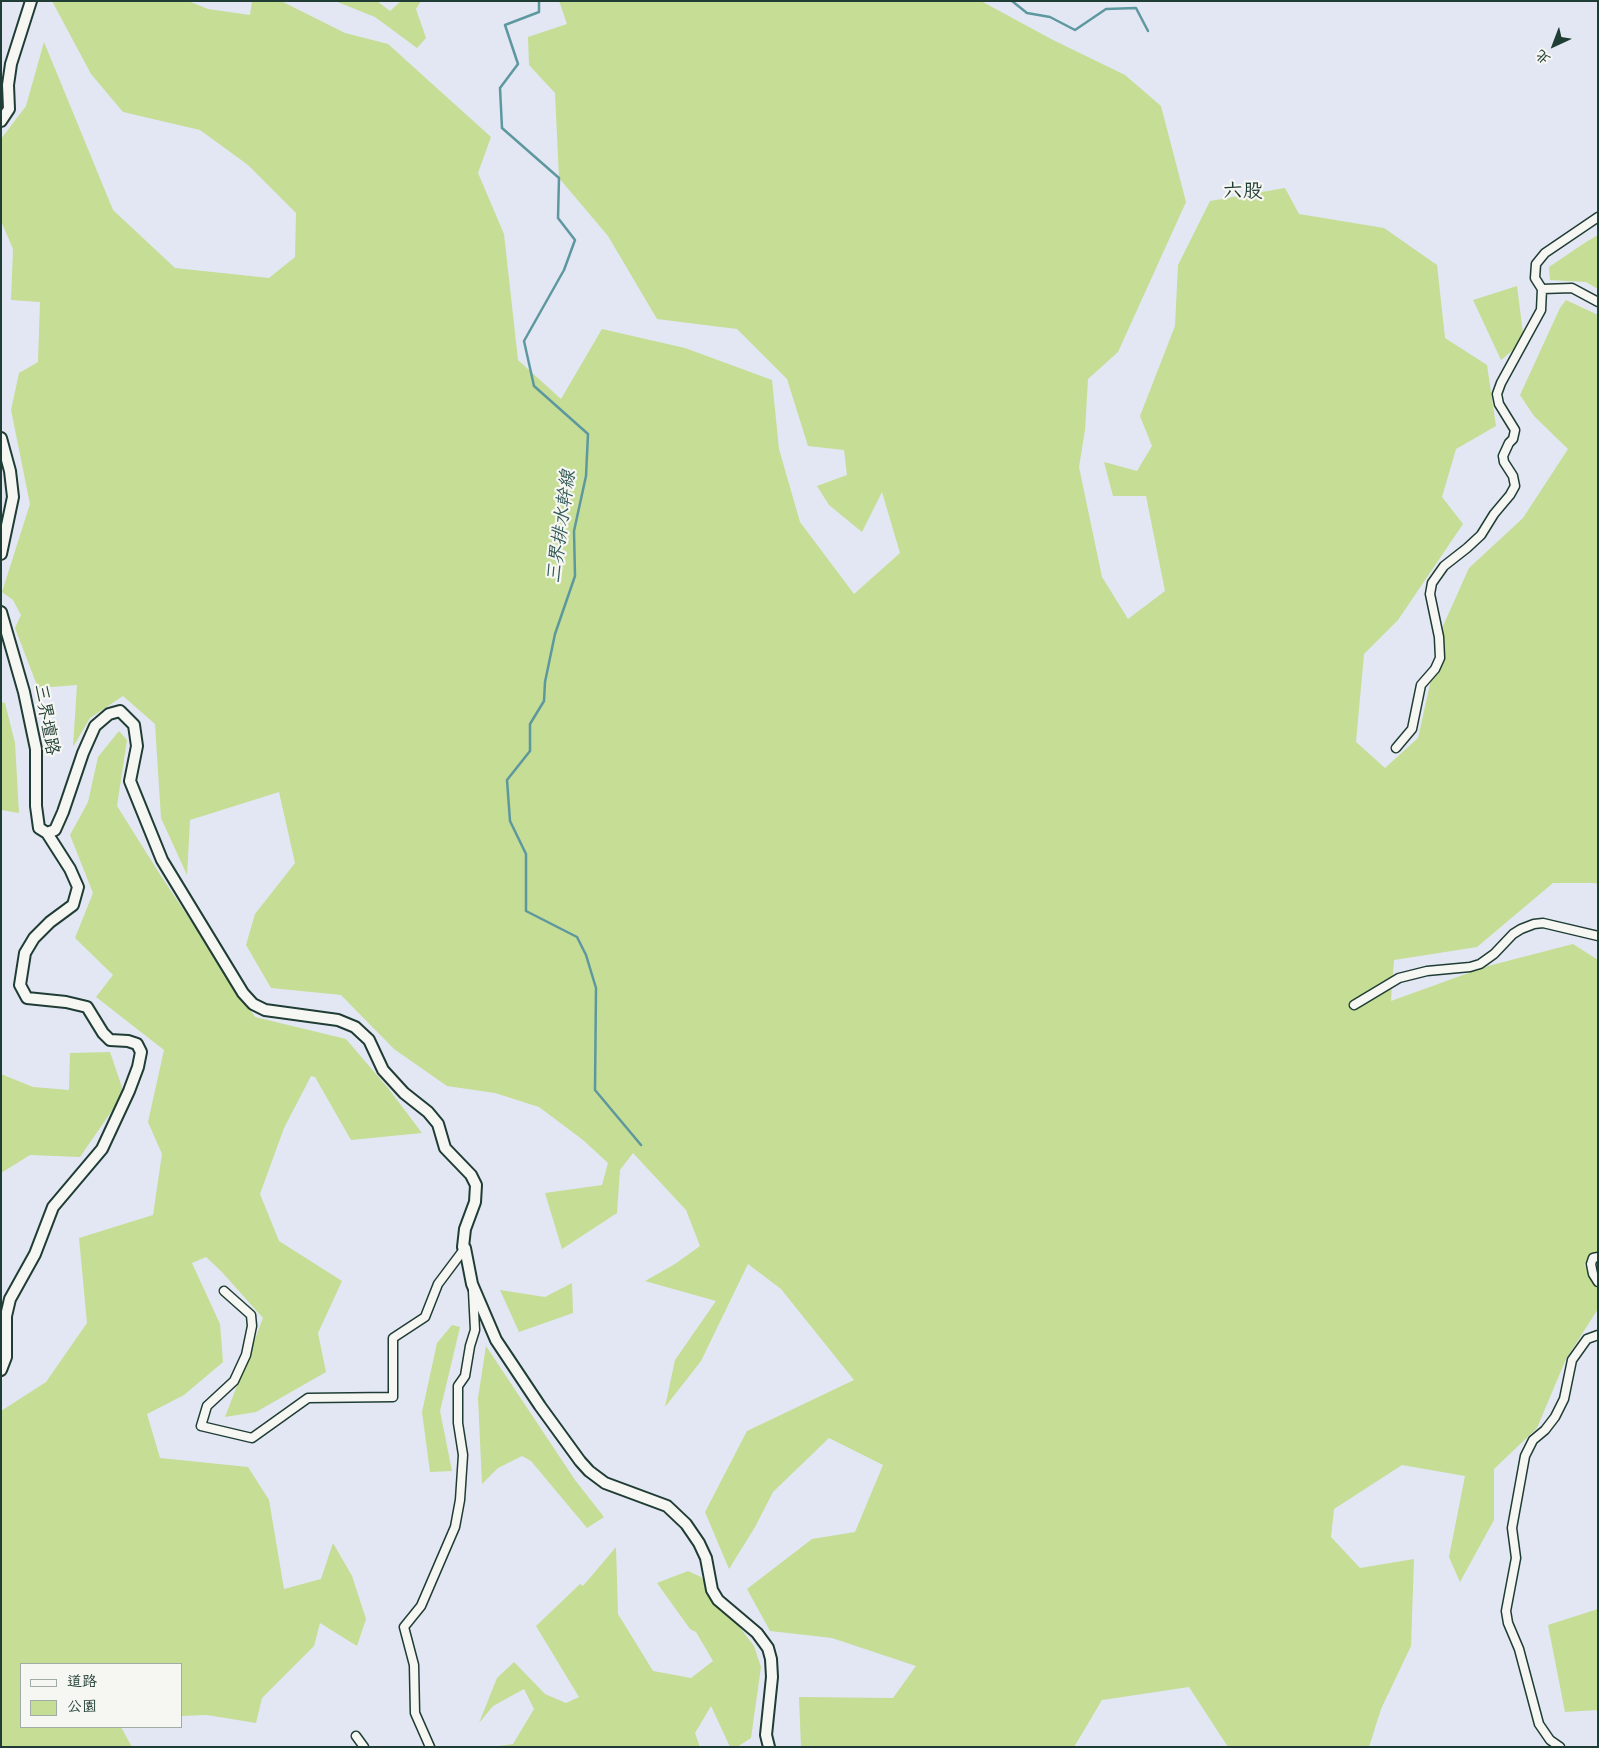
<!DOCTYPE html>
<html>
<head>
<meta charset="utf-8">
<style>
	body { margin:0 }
	#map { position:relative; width:1599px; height:1748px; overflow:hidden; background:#e3e7f3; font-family:Dekko,"LXGW WenKai TC",sans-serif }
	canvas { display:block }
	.frame { position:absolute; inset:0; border:2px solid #1f3d34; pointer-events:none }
	.legend { position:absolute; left:20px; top:1663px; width:162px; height:65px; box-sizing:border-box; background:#f6f6f2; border:1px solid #a0aca6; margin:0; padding:6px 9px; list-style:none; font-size:15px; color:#1f3d34 }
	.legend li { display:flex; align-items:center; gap:10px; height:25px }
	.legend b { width:25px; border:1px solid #a0aca6 }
	.north { position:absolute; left:1529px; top:20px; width:50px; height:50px; -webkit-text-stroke:4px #f6f6f2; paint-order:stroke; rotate:223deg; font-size:14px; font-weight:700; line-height:20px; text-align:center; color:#1f3d34 }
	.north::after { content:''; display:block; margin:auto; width:18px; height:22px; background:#1f3d34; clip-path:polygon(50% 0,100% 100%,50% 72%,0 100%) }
</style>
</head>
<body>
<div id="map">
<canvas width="1599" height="1748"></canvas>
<div class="frame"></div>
<ul class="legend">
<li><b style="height:6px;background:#f6f6f2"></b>道路</li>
<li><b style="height:14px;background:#c5dd94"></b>公園</li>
</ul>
<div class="north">北</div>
</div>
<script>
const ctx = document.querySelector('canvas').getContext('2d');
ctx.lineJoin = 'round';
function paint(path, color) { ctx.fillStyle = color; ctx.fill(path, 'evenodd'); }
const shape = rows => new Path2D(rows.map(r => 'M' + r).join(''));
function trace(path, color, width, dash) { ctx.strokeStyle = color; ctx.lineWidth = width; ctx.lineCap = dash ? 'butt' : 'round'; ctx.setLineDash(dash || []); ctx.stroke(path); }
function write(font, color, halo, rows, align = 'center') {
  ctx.font = font + ' Dekko,"LXGW WenKai TC",sans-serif'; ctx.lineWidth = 4.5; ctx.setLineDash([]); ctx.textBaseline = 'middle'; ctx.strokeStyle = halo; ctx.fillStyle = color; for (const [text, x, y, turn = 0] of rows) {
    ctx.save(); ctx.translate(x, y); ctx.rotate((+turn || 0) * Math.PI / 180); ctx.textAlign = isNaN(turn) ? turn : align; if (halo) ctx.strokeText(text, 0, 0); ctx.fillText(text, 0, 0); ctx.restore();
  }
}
const green = shape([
	[52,1,188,1,208,9,250,15,252,1,281,1,345,33,388,44,491,137,478,173,504,234,518,360,561,399,602,329,685,348,772,380,779,449,800,522,854,594,900,553,882,492,862,532,829,505,817,486,847,475,844,450,808,446,787,379,737,329,657,319,608,236,559,178,555,93,529,65,528,37,567,24,559,1,981,1,1053,40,1125,75,1161,106,1186,202,1118,352,1088,379,1085,430,1079,467,1102,577,1128,619,1165,591,1146,496,1113,496,1104,462,1137,471,1152,446,1140,416,1175,326,1178,265,1210,201,1285,188,1299,214,1384,228,1437,265,1445,338,1487,365,1496,426,1456,449,1442,497,1463,524,1398,620,1364,654,1356,742,1385,768,1418,738,1443,626,1469,568,1523,518,1568,449,1534,416,1520,395,1560,308,1566,300,1598,315,1598,886,1596,883,1553,883,1477,947,1394,960,1391,1001,1488,966,1573,944,1598,960,1598,1257,1584,1264,1598,1287,1598,1309,1566,1359,1537,1428,1494,1469,1494,1520,1460,1582,1449,1557,1465,1476,1402,1465,1334,1509,1331,1537,1360,1568,1414,1559,1411,1646,1381,1709,1369,1747,1228,1747,1189,1687,1102,1700,1074,1747,801,1747,799,1697,893,1698,916,1666,832,1638,770,1631,747,1589,812,1539,855,1532,883,1465,829,1438,773,1492,755,1527,729,1569,705,1512,747,1431,854,1380,781,1289,748,1264,701,1361,665,1407,675,1360,716,1301,645,1281,675,1264,700,1246,686,1210,633,1153,620,1170,617,1213,562,1249,545,1193,602,1185,608,1163,583,1140,539,1107,495,1093,447,1086,394,1049,341,995,271,988,246,945,255,914,295,863,279,792,190,820,187,875,161,818,155,724,123,696,90,718,73,747,77,685,38,688,15,628,21,615,13,600,2,592,30,504,11,410,19,373,38,362,40,302,11,300,13,249,1,221,1,139,26,106,44,42,113,210,175,268,269,278,295,257,296,213,248,165,200,130,123,112,91,74],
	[335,1,377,1,390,11,401,1,421,1,416,9,426,38,417,48,375,17],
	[1598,235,1598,289,1586,282,1550,280,1549,267,1586,242],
	[1517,286,1524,341,1501,360,1473,300],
	[1,702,5,703,15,743,19,813,1,810],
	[119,731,127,740,117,806,161,876,255,1017,346,1039,388,1088,422,1133,351,1140,315,1077,311,1076,284,1128,260,1194,279,1241,342,1281,318,1333,326,1372,256,1412,225,1417,263,1318,221,1271,206,1257,192,1263,220,1324,223,1362,184,1395,147,1414,160,1458,248,1467,269,1500,284,1589,321,1579,333,1543,352,1576,366,1619,357,1646,320,1623,314,1646,262,1698,256,1723,207,1715,181,1716,181,1664,21,1664,21,1727,121,1727,132,1747,1,1747,1,1411,46,1382,87,1323,79,1238,153,1215,162,1154,148,1122,164,1050,96,997,113,975,75,938,93,893,70,835,88,802,98,757],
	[110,1052,124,1093,80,1157,30,1155,1,1173,1,1074,33,1087,69,1090,70,1053],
	[572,1283,573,1313,519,1332,500,1290,545,1297],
	[452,1325,460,1327,440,1411,452,1471,430,1472,422,1412,437,1343],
	[486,1346,575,1480,604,1517,587,1528,531,1461,522,1456,498,1468,482,1484,478,1398],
	[616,1547,618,1614,653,1671,691,1678,713,1661,696,1632,690,1629,657,1583,688,1571,701,1577,754,1646,761,1667,751,1738,737,1747,730,1747,711,1706,695,1733,700,1747,492,1747,513,1744,534,1709,524,1689,493,1706,479,1723,497,1678,514,1662,545,1694,566,1703,579,1697,536,1626,580,1584,583,1586],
	[1598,1609,1598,1710,1565,1712,1548,1625]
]);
const stream = shape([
	[539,1,539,12,505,25,518,64,500,88,502,128,559,178,558,218,575,240,564,270,524,341,534,386,588,434,586,476,574,531,575,576,555,634,545,682,544,701,530,724,530,751,507,780,510,821,526,854,526,911,577,937,586,955,596,988,595,1090,641,1145],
	[1012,1,1027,13,1050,17,1075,30,1106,9,1136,8,1148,31]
]);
const minor = shape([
	[1598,217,1545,253,1536,264,1535,278,1542,289,1572,288,1598,302],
	[1396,748,1412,729,1421,685,1435,669,1440,658,1439,637,1430,594,1432,583,1444,566,1467,548,1481,535,1494,514,1510,495,1515,486,1513,476,1504,462,1503,456,1509,443,1513,439,1515,430,1499,404,1497,394,1501,383,1541,310,1542,289],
	[1354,1005,1399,978,1427,971,1470,967,1480,964,1494,954,1513,934,1521,929,1534,924,1543,923,1598,936],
	[1598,1257,1593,1258,1591,1264,1593,1274,1598,1282],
	[224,1291,251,1315,252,1326,246,1355,234,1381,207,1406,201,1426,252,1438,308,1398,393,1397,393,1338,425,1317,438,1284,465,1248],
	[356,1736,364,1747],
	[430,1747,415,1713,414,1665,404,1627,421,1606,455,1527,460,1500,463,1455,458,1423,458,1386,465,1376,470,1346,475,1330,473,1291],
	[1560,1747,1550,1740,1539,1724,1519,1649,1508,1623,1506,1611,1516,1558,1512,1528,1525,1456,1533,1440,1545,1430,1555,1417,1564,1399,1572,1360,1587,1339,1598,1335]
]);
const tertiary = shape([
	[1,121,9,109,8,85,11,64,31,1],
	[1,438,10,471,13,497,1,554],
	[1,612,24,692,36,749,36,806,39,828,47,833,70,869,78,887,73,905,50,922,34,938,25,953,20,985,27,998,66,1002,87,1007,103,1033,110,1040,128,1041,137,1044,141,1052,138,1067,129,1091,102,1149,53,1207,35,1254,10,1299,6,1316,6,1357,1,1370],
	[47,833,55,830,63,812,83,753,95,726,109,714,120,711,134,725,137,746,130,781,162,860,243,993,253,1004,265,1010,338,1020,355,1027,369,1040,383,1070,404,1093,428,1112,438,1124,445,1148,471,1175,476,1185,475,1202,465,1229,463,1247,465,1248,472,1284,496,1340,540,1406,580,1461,589,1471,605,1483,667,1506,686,1524,699,1543,706,1558,712,1590,718,1600,757,1633,768,1648,771,1659,772,1677,766,1735,769,1747]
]);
const streetNames = [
	["三界壇路",44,720,80]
];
const waterNames = [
	["三界排水幹線",564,527,-82]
];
const quarterNames = [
	["六股",1243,194]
];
paint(green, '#c5dd94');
trace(stream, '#5e989f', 2.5);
trace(minor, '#1f3d34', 11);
trace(tertiary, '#1f3d34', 14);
trace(minor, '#f6f6f2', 8);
trace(tertiary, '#f6f6f2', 10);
write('18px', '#1f3d34', '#f6f6f2', streetNames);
write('italic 19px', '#345b58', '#f6f6f2', waterNames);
write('20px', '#1f3d34', '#f6f6f2', quarterNames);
</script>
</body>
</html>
